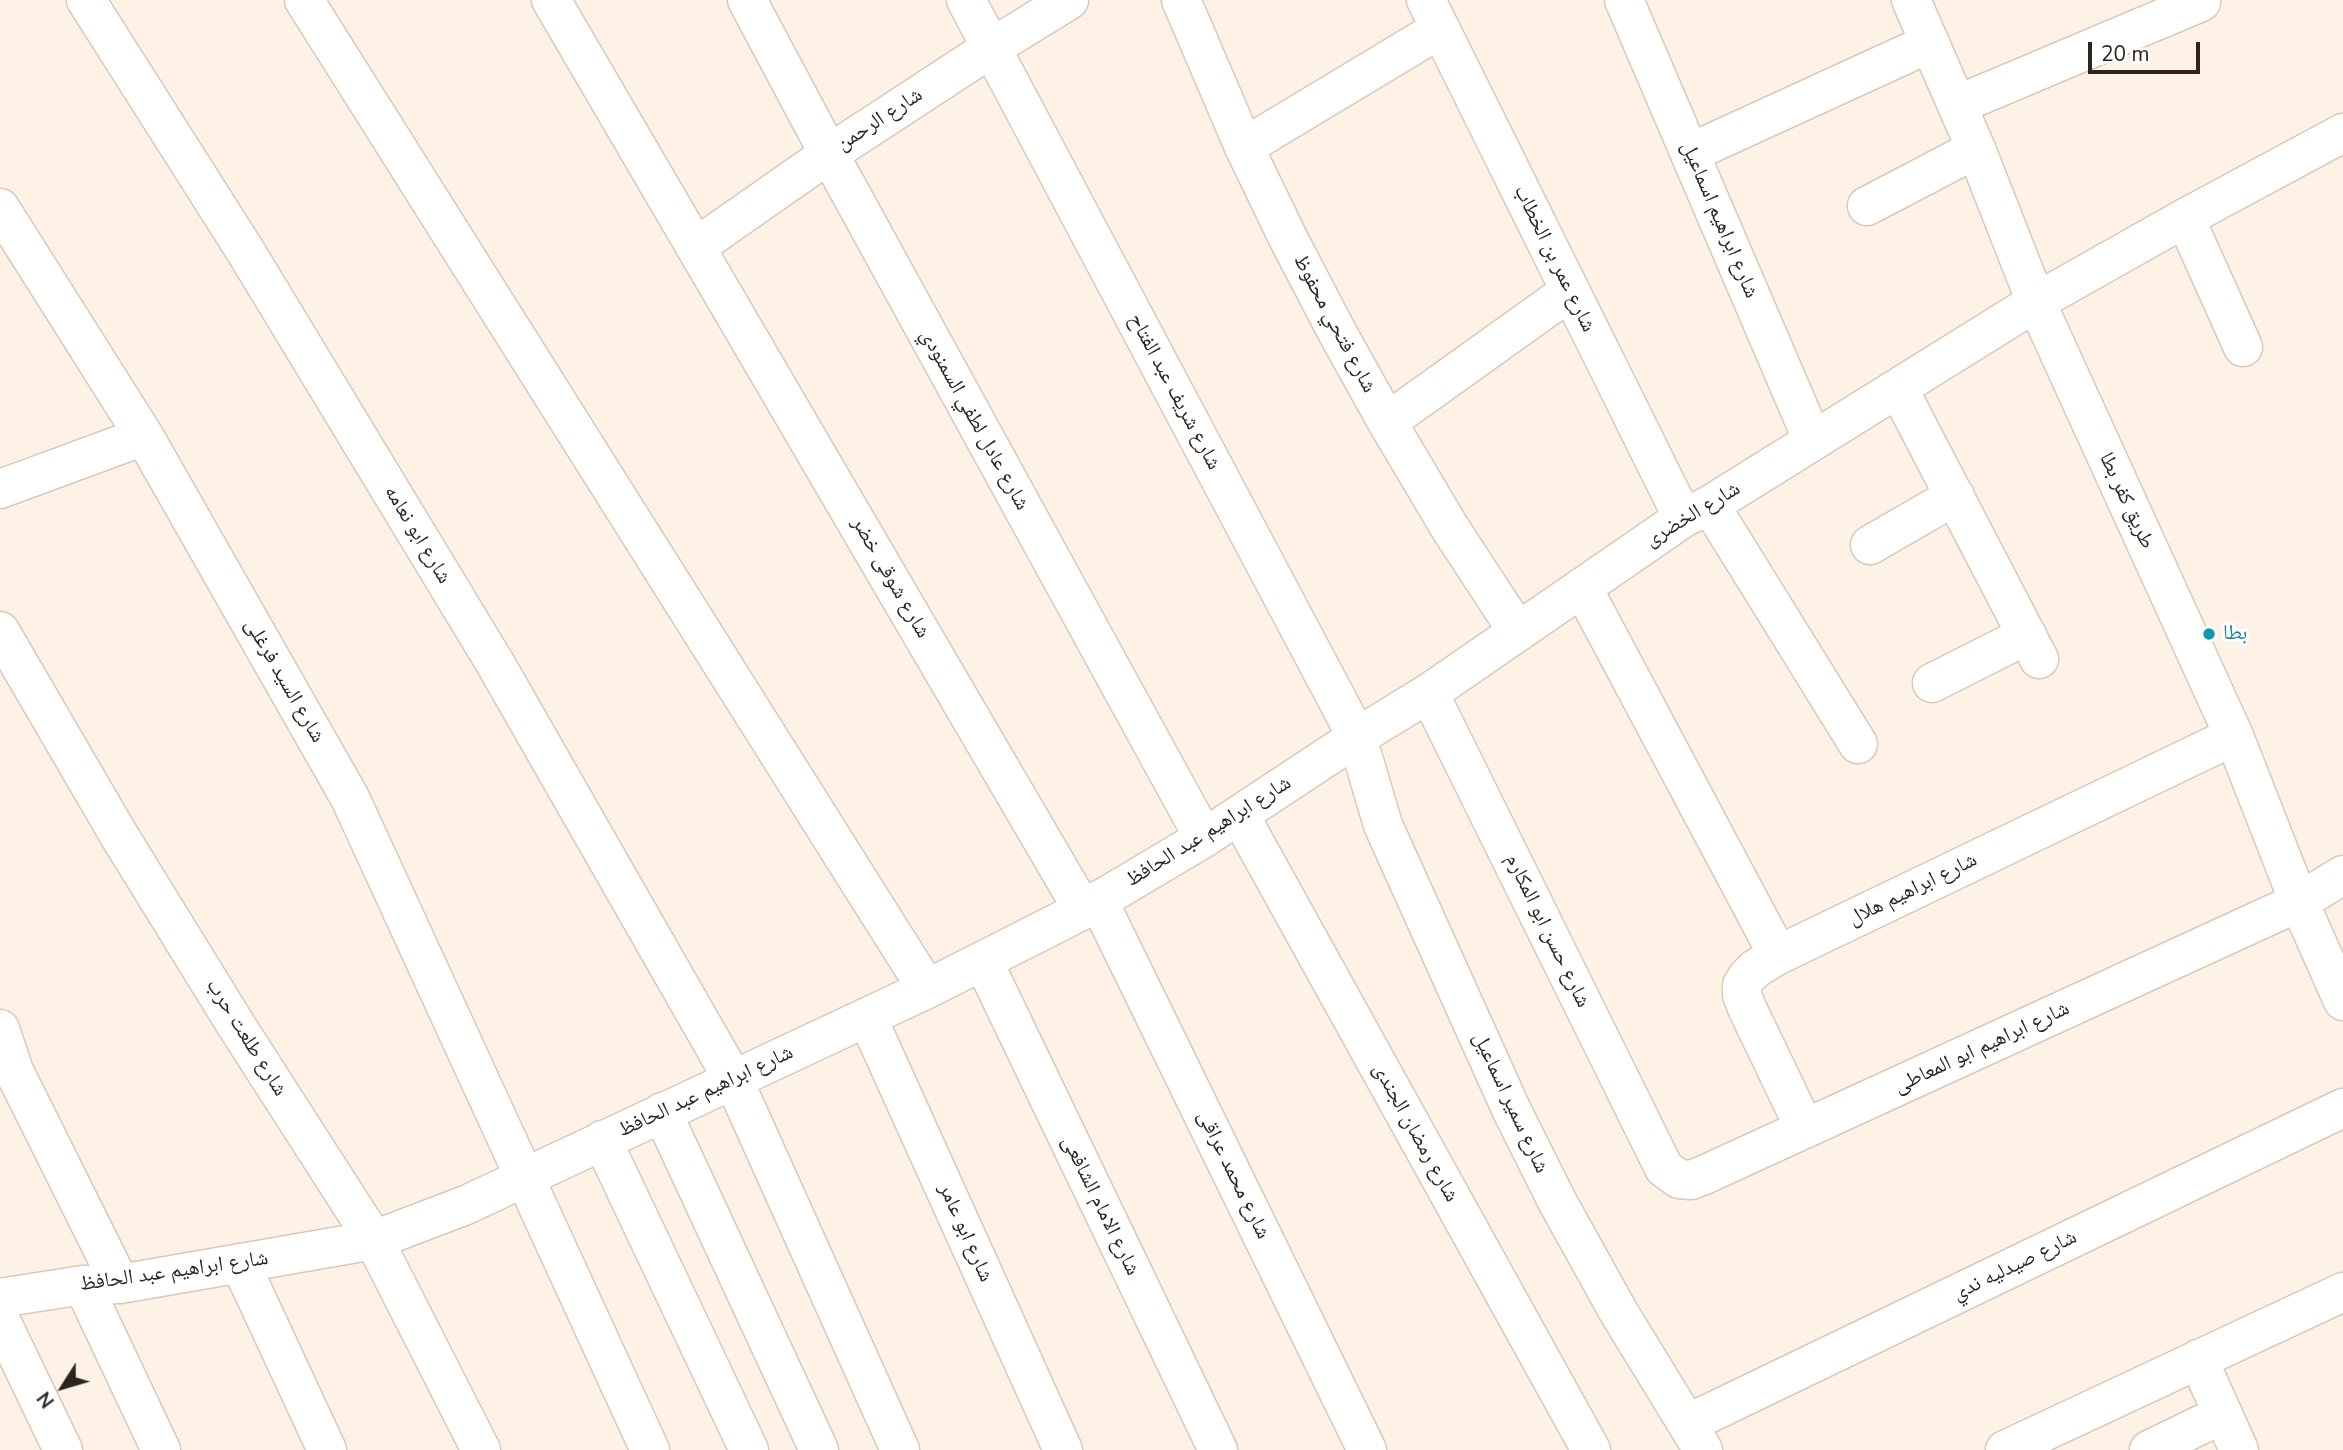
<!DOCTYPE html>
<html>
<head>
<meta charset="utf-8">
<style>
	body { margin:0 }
	#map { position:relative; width:2343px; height:1450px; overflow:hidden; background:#fef1e5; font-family:"Nunito Sans",sans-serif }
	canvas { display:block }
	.north { position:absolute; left:28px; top:1352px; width:70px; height:70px; -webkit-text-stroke:5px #fff; paint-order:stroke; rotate:233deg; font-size:19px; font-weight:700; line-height:28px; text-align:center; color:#2b2520 }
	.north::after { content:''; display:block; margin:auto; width:24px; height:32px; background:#2b2520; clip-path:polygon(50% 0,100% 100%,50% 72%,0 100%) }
	.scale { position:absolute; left:2088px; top:42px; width:112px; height:32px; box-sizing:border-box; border:4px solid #2b2520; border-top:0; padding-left:9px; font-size:21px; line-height:24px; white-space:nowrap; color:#2b2520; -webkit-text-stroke:5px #fff; paint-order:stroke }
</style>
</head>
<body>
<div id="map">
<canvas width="2343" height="1450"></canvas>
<div class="north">N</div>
<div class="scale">20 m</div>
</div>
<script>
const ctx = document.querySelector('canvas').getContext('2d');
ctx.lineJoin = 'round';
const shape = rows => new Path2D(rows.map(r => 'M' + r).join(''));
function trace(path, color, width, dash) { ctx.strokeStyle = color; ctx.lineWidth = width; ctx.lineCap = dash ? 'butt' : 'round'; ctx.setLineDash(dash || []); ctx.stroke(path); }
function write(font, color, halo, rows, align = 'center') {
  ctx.font = font + ' "Nunito Sans","Noto Naskh Arabic",sans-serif'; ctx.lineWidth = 6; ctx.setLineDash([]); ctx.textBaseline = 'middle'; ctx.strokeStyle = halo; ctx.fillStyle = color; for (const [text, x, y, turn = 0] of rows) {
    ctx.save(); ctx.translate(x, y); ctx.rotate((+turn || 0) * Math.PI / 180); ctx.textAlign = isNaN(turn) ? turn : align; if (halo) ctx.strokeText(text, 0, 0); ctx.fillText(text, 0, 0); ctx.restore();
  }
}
const minor = shape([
	[86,0,246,252,495,663,733,1079,900,1450],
	[304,0,927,989],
	[551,0,1083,910],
	[747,0,829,154,1204,838],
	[966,0,1357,737,1383,825,1512,1111,1557,1201,1618,1311,1703,1450],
	[1181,0,1244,147,1289,240,1337,332,1387,422,1450,528,1518,632],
	[1426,0,1683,518],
	[1624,0,1813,441],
	[1957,105,2201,2],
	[1244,147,1440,29],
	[1690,153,1930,43],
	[1867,206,1976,149],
	[0,208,144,436,350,798,650,1450],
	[2185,218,2243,347],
	[696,247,829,154,991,48,1069,0],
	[1898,388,2039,659],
	[1387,422,1570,291],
	[0,489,144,436],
	[1710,505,1858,744],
	[1870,545,1955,496],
	[1582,587,1778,955],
	[0,631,120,837,236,1025,374,1240,481,1450],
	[1932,683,2027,635],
	[1429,693,1664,1168,1679,1179,1691,1180,1704,1175,2299,902,2343,875],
	[1240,816,1591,1450],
	[1098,900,1367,1450],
	[983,961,1218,1450],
	[867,1017,1063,1450],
	[0,1029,14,1071,120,1284],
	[662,1112,819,1450],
	[1805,1129,1747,1008,1742,995,1742,985,1747,977,1755,969,1778,955,2234,736],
	[602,1140,749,1450],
	[240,1263,327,1450],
	[83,1285,161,1450],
	[0,1298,83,1285,120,1284,374,1240,466,1205,927,989,1083,910,1204,838,1357,737,1429,693,1683,518,1710,505,2036,302,2185,218,2343,133],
	[0,1319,63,1450],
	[2198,1359,2239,1450],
	[1687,1424,2343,1108],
	[2005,1450,2343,1292],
	[2149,1450,2223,1414]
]);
const tertiary = shape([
	[1911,0,1976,149,2036,302,2234,736,2299,902,2343,1001]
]);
const markers = [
	[2209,634,7,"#0f9aa8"]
];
const streetNames = [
	["شارع الرحمن",880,120,-33],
	["شارع ابراهيم اسماعيل",1719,220,67],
	["شارع عمر بن الخطاب",1554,259,64],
	["شارع فتحي محفوظ",1334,324,62],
	["شارع شريف عبد الفتاح",1174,392,62],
	["شارع عادل لطفي السمنودي",974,420,61],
	["طريق كفر بطا",2126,501,65],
	["شارع الخضرى",1693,515,-31],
	["شارع ابو نعامه",417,535,59],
	["شارع شوقى خضر",890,578,60],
	["شارع السيد فرغلى",284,681,60],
	["شارع ابراهيم عبد الحافظ",1209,832,-32],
	["شارع ابراهيم هلال",1913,890,-26],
	["شارع حسن ابو المكارم",1547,931,64],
	["شارع طلعت حرب",246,1038,58],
	["شارع ابراهيم ابو المعاطى",1982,1048,-25],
	["شارع ابراهيم عبد الحافظ",706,1092,-25],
	["شارع سمير اسماعيل",1510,1103,65],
	["شارع رمضان الجندى",1415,1133,61],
	["شارع محمد عراقى",1233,1175,64],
	["شارع الامام الشافعى",1100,1206,64],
	["شارع ابو عامر",965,1233,66],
	["شارع صيدليه ندي",2015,1266,-26],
	["شارع ابراهيم عبد الحافظ",174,1272,-8]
];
const cultureNames = [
	["بطا",2223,634]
];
trace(minor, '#d8c9ba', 41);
trace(tertiary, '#d8c9ba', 41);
trace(minor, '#fff', 38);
trace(tertiary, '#fff', 38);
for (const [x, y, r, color] of markers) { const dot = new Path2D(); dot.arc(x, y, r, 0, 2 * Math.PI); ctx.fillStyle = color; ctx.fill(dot); trace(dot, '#fff', 2.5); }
write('21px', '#2b2520', '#fff', streetNames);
write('21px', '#0d838f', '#fff', cultureNames, 'left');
</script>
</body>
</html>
